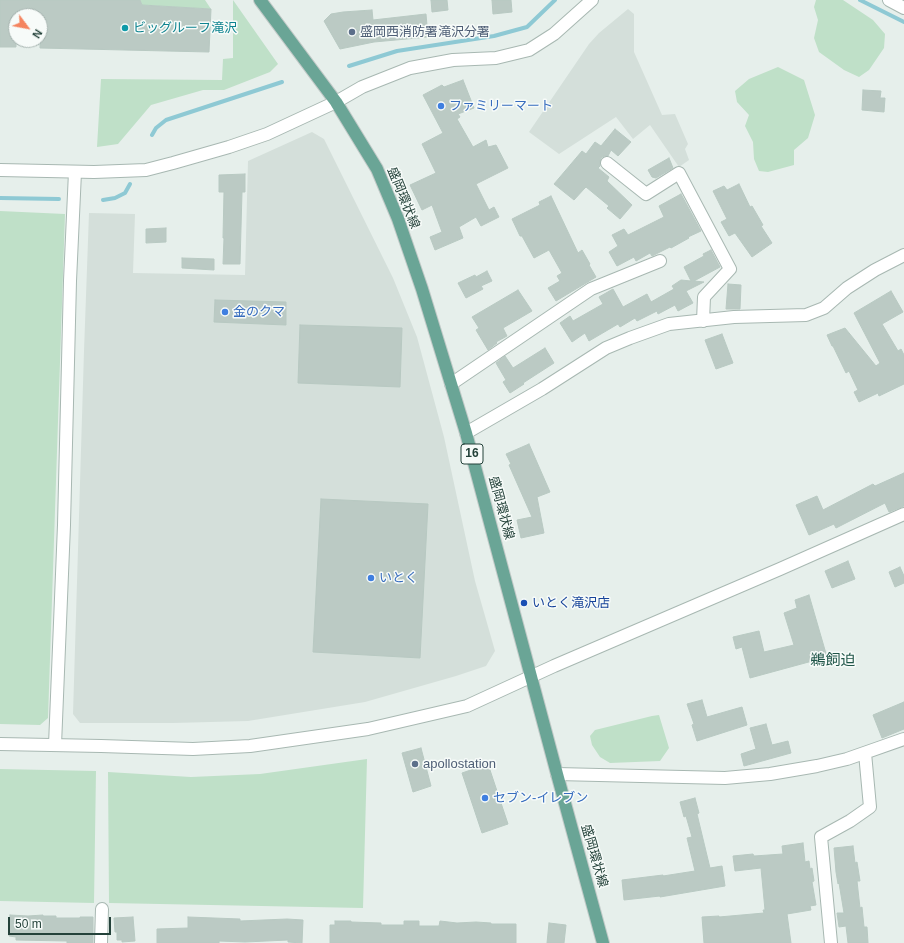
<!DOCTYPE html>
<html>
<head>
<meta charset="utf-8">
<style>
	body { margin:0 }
	#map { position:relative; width:904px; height:943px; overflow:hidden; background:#e6efeb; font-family:Arial,sans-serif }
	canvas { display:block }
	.north { position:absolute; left:8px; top:8px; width:40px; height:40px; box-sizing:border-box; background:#f7fbf9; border:1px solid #a3b1ad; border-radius:50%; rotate:122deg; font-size:11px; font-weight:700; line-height:16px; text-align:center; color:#24423a }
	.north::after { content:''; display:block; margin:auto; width:14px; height:18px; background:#f4845f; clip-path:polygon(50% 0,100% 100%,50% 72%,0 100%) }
	.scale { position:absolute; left:8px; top:917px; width:103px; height:18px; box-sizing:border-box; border:2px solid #24423a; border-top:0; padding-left:5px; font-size:12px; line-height:14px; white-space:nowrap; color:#24423a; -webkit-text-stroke:3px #f7fbf9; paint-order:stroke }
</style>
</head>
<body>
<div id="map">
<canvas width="904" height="943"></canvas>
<div class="north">N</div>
<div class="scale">50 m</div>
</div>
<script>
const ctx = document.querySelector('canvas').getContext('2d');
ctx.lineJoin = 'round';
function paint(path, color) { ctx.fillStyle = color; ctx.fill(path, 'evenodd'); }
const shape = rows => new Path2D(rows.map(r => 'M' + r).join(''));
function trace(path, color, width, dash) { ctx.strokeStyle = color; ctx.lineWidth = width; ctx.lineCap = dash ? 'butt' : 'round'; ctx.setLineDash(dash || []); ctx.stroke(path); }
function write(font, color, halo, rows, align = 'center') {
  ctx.font = font + ' Arial,"Noto Sans JP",sans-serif'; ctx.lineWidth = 3; ctx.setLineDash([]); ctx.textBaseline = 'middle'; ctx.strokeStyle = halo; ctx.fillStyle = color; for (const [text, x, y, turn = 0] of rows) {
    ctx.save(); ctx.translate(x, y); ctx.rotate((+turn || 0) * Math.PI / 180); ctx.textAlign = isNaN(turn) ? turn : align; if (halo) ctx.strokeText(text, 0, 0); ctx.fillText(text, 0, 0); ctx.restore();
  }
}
const built = shape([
	[628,9,634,14,634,52,662,115,675,114,688,144,685,149,689,160,679,167,650,125,633,139,616,117,559,154,529,132,589,44,599,33],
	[312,132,324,139,393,278,417,337,444,437,475,581,495,651,486,666,456,676,365,702,248,721,173,723,80,723,73,714,84,351,89,213,135,214,133,273,245,275,248,161]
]);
const green = shape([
	[140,0,205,0,211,9,142,5],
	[233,0,278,64,270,72,224,90,203,90,151,105,118,144,97,147,101,79,222,80,223,59,233,58],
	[816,0,843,0,873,20,885,34,884,48,869,70,859,77,844,70,819,52,814,38,818,20,814,7],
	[778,67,804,80,815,115,808,138,794,150,794,165,768,172,759,171,754,159,753,142,745,126,749,115,737,102,735,91,749,79],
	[0,211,65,214,48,718,40,725,0,724],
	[659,715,669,748,660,761,610,763,600,757,592,745,590,736,595,730,652,716],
	[367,759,363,908,109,903,108,772,191,777,260,774],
	[0,769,96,771,94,903,0,901]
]);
const stream = shape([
	[860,0,904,22],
	[349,66,397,51,494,36,527,27,555,0],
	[152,135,156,128,166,120,282,82],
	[0,198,59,199],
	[103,200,115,198,125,193,130,184]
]);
const building = shape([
	[0,0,140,0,142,5,211,9,209,52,40,48,40,16,16,16,16,47,0,47,0,0],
	[431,0,447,0,448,10,432,12,431,0],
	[492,0,511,0,512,12,493,14,492,0],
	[372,10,373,20,426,14,428,37,374,42,340,49,324,21,331,14,343,12,372,10],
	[463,80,474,108,458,114,460,117,457,119,473,147,486,140,488,147,496,145,508,168,476,184,489,210,494,207,499,217,481,226,476,217,459,227,463,238,435,250,430,237,442,232,432,205,422,210,410,185,436,173,422,144,443,133,423,95,442,85,444,87,463,80],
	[863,90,881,91,880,98,885,98,884,112,862,110,863,90],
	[615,129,631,142,618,156,611,150,608,156,604,156,601,158,600,162,600,166,598,168,609,177,607,181,632,205,620,219,607,208,609,206,586,187,584,189,574,200,554,184,582,151,586,154,595,142,601,146,615,129],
	[669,158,673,168,656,178,652,177,648,170,669,158],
	[245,174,245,192,242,192,240,264,223,264,224,238,223,238,224,192,219,192,219,175,245,174],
	[739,184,750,207,752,206,763,225,761,226,772,243,752,257,735,233,729,236,721,222,727,219,713,191,724,186,727,190,739,184],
	[681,194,701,231,688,237,689,238,671,248,670,247,652,256,650,253,636,261,634,257,617,266,609,252,618,246,612,235,624,229,628,235,664,217,659,206,681,194],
	[551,196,578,253,582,250,590,264,589,265,596,277,556,301,548,288,560,281,557,276,562,273,549,250,534,258,522,236,520,236,512,219,540,205,539,202,551,196],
	[166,228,166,242,146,243,146,229,166,228],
	[711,250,720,267,694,281,704,282,686,291,693,303,678,311,675,305,658,314,657,311,637,321,635,318,620,327,618,324,589,341,585,333,572,342,560,323,570,316,573,321,603,304,599,297,613,289,623,307,647,294,651,302,674,289,672,286,681,280,691,281,684,267,704,256,703,254,711,250],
	[182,258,214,259,214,270,182,268,182,258],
	[487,271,492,281,481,286,483,289,466,298,458,283,475,275,476,277,487,271],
	[728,284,741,285,740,309,726,309,728,284],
	[518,290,532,311,503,328,507,336,496,342,497,343,488,350,476,330,479,328,472,317,518,290],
	[891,291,903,312,882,324,898,351,901,349,904,355,904,384,879,396,878,393,859,402,854,392,858,390,849,371,846,373,833,346,832,346,827,335,845,328,876,366,880,363,854,313,891,291],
	[215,300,286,302,286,325,214,322,215,300],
	[300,325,402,328,400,387,298,383,300,325],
	[722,334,733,363,716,369,705,340,722,334],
	[545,348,554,363,523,383,524,384,510,393,503,382,506,380,496,363,505,356,513,368,545,348],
	[529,444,550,492,537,497,544,533,521,538,517,520,532,517,509,465,511,464,506,454,529,444],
	[904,473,904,506,889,512,885,503,836,528,834,524,809,535,796,505,817,496,823,510,873,484,875,486,904,473],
	[321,499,428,504,420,658,313,652,321,499],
	[848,561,855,579,832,588,825,571,848,561],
	[900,567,904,576,904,583,895,587,889,572,900,567],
	[809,595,827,657,750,678,742,647,736,649,733,637,759,631,764,652,794,645,784,613,797,608,795,600,809,595],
	[702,700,707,717,742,707,747,725,697,741,692,725,694,724,687,704,702,700],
	[904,702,904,729,882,738,873,715,904,702],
	[766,724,772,745,788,741,791,753,744,766,741,754,756,749,750,728,766,724],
	[421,748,431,786,413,792,402,753,421,748],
	[488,764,508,824,482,833,462,773,488,764],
	[695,798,699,813,697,814,710,868,722,866,725,886,660,897,660,896,624,900,622,880,663,875,663,876,695,871,687,838,692,837,686,816,684,817,680,802,695,798],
	[803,843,805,862,809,861,810,869,812,868,814,881,812,882,816,905,810,906,811,910,787,914,791,943,704,943,702,917,719,916,719,917,764,913,763,910,765,910,761,868,735,871,733,856,753,854,754,856,783,854,782,846,803,843],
	[853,846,855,863,857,862,860,881,857,881,860,908,862,907,864,927,867,927,868,943,848,943,846,926,839,927,837,913,844,913,839,883,838,884,836,872,834,848,853,846],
	[10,915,28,916,43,915,43,916,56,916,56,918,80,918,80,917,93,917,93,943,67,943,67,941,16,940,16,937,9,936,10,915],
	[133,917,135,941,122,942,122,940,117,940,117,932,115,932,114,918,133,917],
	[188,917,240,919,240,921,287,919,303,920,302,943,288,942,288,940,245,942,219,941,219,943,157,943,157,929,188,928,188,917],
	[335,921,351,921,351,922,381,923,381,925,404,925,404,921,419,921,419,926,439,926,440,921,457,923,476,922,491,923,491,924,516,924,516,943,330,943,330,925,335,925,335,921],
	[549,923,566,925,564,943,547,943,549,923]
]);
const minor = shape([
	[889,0,904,8],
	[607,163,646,194,679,173,730,269,704,297,703,321],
	[0,170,94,172,146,170,173,163,229,147,267,134,336,102,362,87,410,68,453,60,496,58,529,50,554,34,592,0],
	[451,384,591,289,660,261],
	[466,433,542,389,606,348,630,338,669,324,734,317,806,315,824,308,847,288,875,270,904,255],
	[0,744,101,746,193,749,250,746,368,729,467,706,554,666,780,569,904,514],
	[55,745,64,525,70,281,75,172],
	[557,774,725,778,770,774,817,766,847,759,904,739],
	[101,943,102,909],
	[831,943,821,837,850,821,870,807,865,753]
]);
const major = shape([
	[260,0,336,102,377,169,398,219,422,289,466,433,557,774,603,943]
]);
const markers = [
	[125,28,4,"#0f9aa8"],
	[352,32,4,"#5c6f8a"],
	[441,106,4,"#3f7fe0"],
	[225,312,4,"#3f7fe0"],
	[371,578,4,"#3f7fe0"],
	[524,603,4,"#1a4fb4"],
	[415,764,4,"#5c6f8a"],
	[485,798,4,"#3f7fe0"]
];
const shields = [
	[472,454,22]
];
const shieldNames = [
	["16",472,454]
];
const cultureNames = [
	["ビッグルーフ滝沢",133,28]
];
const serviceNames = [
	["盛岡西消防署滝沢分署",360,32],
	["apollostation",423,764]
];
const shopNames = [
	["ファミリーマート",449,106],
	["金のクマ",233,312],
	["いとく",379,578],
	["セブン-イレブン",493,798]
];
const streetNames = [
	["盛岡環状線",403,198,68],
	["盛岡環状線",501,508,75],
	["盛岡環状線",594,856,74]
];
const transitNames = [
	["いとく滝沢店",532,603]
];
const quarterNames = [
	["鵜飼迫",833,661]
];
paint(built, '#d4dfda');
paint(green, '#bfe0c8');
trace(stream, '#8ec9d4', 4);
paint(building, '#bbcac4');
trace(building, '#b8c9c2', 1);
trace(minor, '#a8b8b2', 14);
trace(major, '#c2cac8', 14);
trace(minor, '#fff', 12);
trace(major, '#6aa596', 12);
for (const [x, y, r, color] of markers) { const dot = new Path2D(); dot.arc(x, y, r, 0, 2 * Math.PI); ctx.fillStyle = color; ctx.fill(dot); trace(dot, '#f7fbf9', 1.5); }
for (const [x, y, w] of shields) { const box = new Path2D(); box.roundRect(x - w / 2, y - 10, w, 20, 3); ctx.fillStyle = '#f7fbf9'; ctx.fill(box); trace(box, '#24423a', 1); }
write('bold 12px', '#24423a', null, shieldNames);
write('13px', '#0d838f', '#f7fbf9', cultureNames, 'left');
write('13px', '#4e5e75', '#f7fbf9', serviceNames, 'left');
write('13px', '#366cbe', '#f7fbf9', shopNames, 'left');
write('13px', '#24423a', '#f7fbf9', streetNames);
write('13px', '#164399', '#f7fbf9', transitNames, 'left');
write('15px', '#1f5548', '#f7fbf9', quarterNames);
</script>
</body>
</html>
